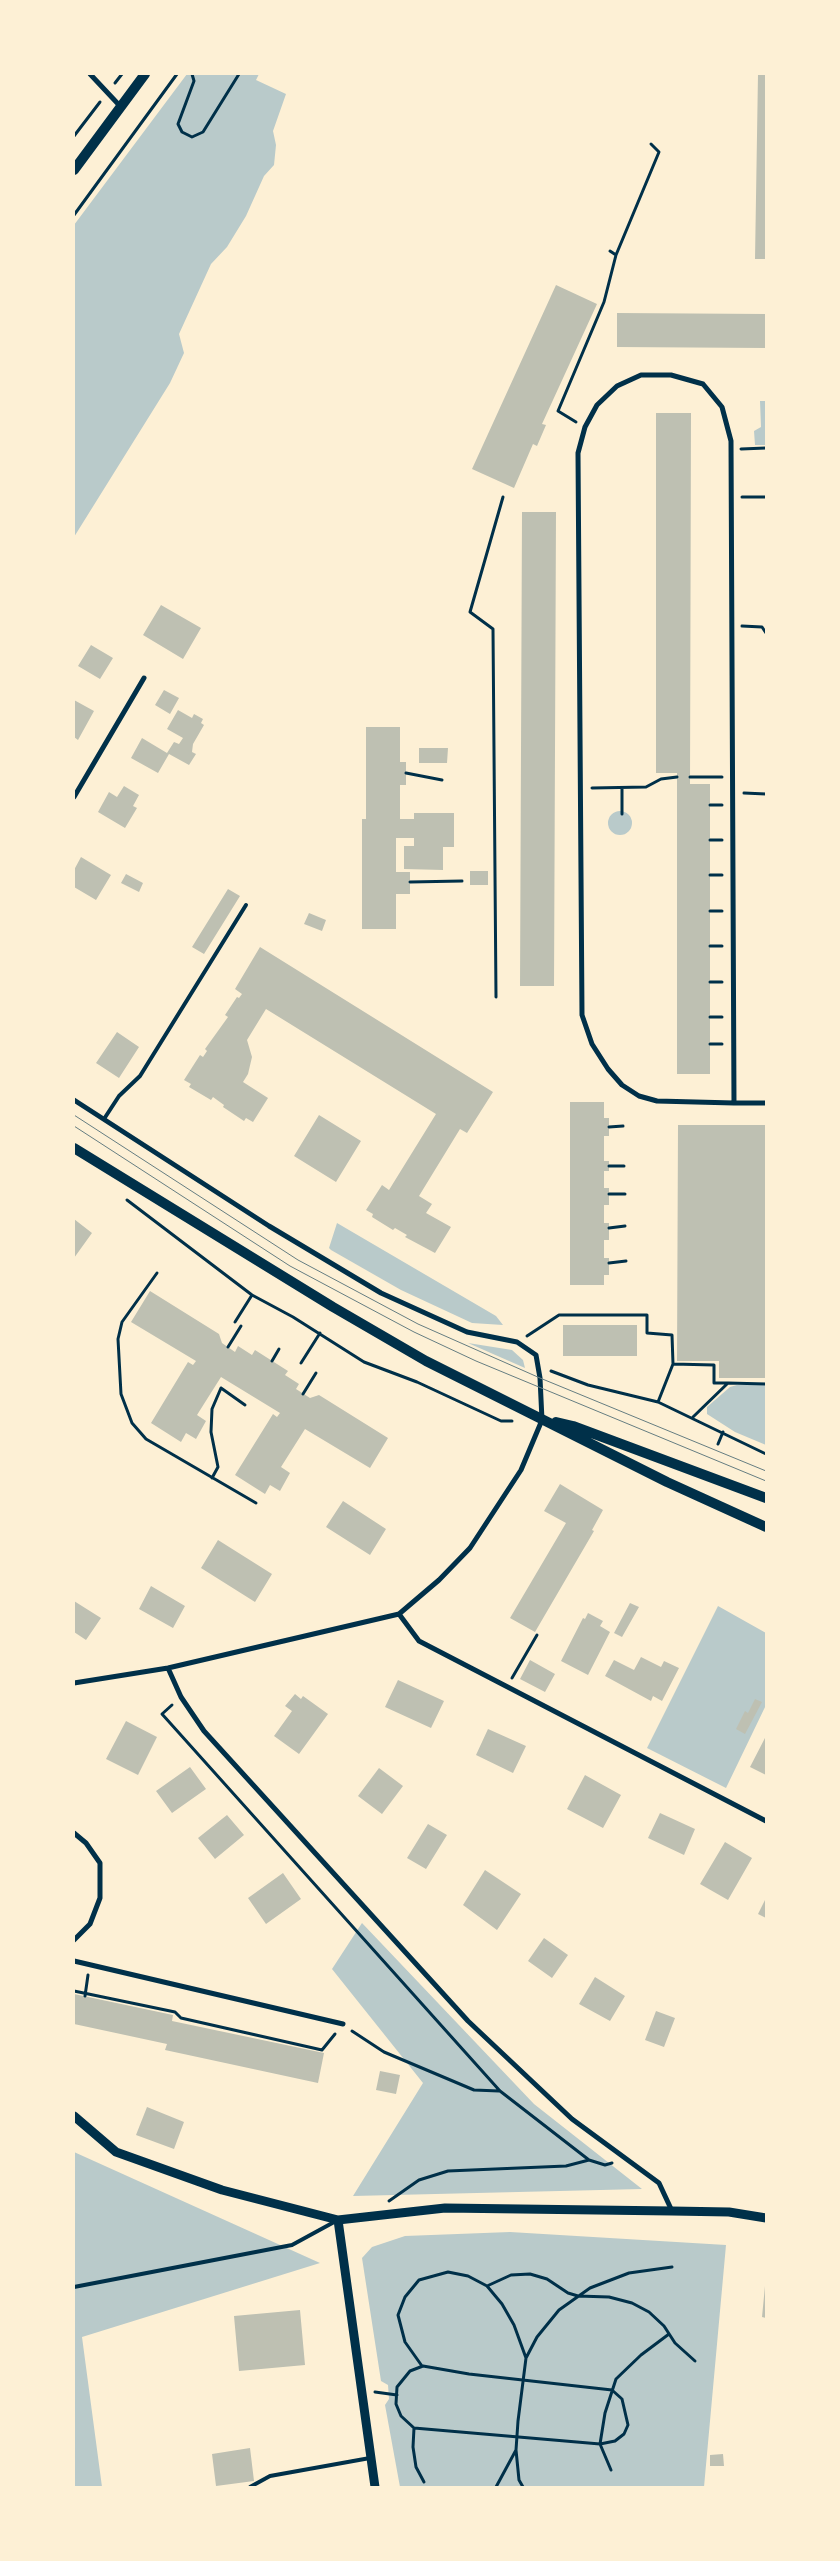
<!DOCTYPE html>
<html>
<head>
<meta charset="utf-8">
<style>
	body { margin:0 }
	#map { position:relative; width:840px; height:2561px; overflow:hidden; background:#fdf0d5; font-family:Overpass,sans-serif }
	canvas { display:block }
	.frame { position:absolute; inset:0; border:75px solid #fdf0d5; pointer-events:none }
</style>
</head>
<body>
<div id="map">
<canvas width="840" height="2561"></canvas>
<div class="frame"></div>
</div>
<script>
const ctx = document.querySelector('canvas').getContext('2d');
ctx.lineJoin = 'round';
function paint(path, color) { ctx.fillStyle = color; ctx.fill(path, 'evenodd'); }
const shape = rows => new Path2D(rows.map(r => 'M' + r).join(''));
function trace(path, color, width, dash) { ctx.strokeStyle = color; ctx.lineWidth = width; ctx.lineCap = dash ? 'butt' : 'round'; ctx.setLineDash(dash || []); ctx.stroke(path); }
const green = shape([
	[187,74,259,74,256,80,286,94,273,131,276,145,274,165,264,176,246,216,227,247,211,264,179,334,184,353,170,383,74,537,74,225],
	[760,401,766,401,766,445,755,445,754,431,761,427],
	'608 823a12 12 0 1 1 24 0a12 12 0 1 1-24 0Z',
	[337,1223,496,1316,503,1325,472,1323,401,1290,331,1250,329,1248],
	[468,1343,512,1350,523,1360,525,1368],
	[737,1385,766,1385,766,1445,735,1432,707,1414,707,1407,730,1387],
	[718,1606,766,1633,766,1705,726,1788,647,1748],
	[362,1923,534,2104,642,2189,353,2196,423,2083,332,1969],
	[74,2152,320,2263,82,2337,102,2487,74,2487],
	[510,2232,726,2245,704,2487,400,2487,385,2405,389,2399,388,2385,381,2381,362,2258,372,2247,405,2236]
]);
const building = shape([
	[758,74,766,74,766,259,755,259],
	[556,285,597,304,542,424,546,425,537,446,533,444,514,488,472,469],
	[617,313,766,314,766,348,617,347],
	[656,413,691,413,690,784,710,784,710,1074,677,1074,677,773,656,773],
	[522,512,556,512,554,986,520,986],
	[161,605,201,628,183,659,143,635],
	[91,645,113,658,100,679,78,666],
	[164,690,179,698,170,714,155,705],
	[74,700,94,711,78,740,74,737],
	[178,710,192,718,194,714,203,719,201,723,204,725,193,744,192,752,196,754,189,765,169,754,158,773,131,758,142,738,167,753,174,742,179,744,183,738,167,729],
	[366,727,400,727,400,762,406,762,406,785,400,785,400,819,414,819,414,813,454,813,454,847,443,847,443,870,404,869,404,846,414,846,414,838,396,838,396,872,410,872,410,894,396,894,396,929,362,929,362,819,366,819],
	[419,748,448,748,447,763,419,763],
	[124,786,139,795,133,806,137,808,125,828,98,812,109,792,117,797],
	[81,857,111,875,96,900,74,887,74,870],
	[470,871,488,871,488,885,470,885],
	[126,874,143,883,139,892,121,883],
	[228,889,240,896,204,954,192,947],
	[309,913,326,920,322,931,304,924],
	[260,947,493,1092,467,1133,460,1129,419,1196,432,1204,426,1213,451,1227,435,1253,405,1237,407,1235,395,1228,393,1230,372,1217,373,1214,366,1210,382,1185,389,1190,436,1114,266,1009,247,1040,252,1057,248,1074,243,1082,268,1098,253,1122,246,1118,244,1121,223,1107,224,1105,213,1097,211,1100,189,1087,191,1084,184,1080,200,1055,203,1057,207,1051,205,1049,228,1017,225,1015,237,997,239,998,242,994,235,989],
	[117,1032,139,1047,119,1078,96,1063],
	[570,1102,604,1102,604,1118,609,1118,609,1136,604,1136,604,1161,609,1161,609,1171,604,1171,604,1188,609,1188,609,1205,604,1205,604,1223,609,1223,609,1240,604,1240,604,1258,609,1258,609,1275,604,1275,604,1285,570,1285],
	[319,1115,361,1141,336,1182,294,1156],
	[678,1125,766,1125,766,1378,719,1378,719,1361,677,1361],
	[74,1219,92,1233,74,1258],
	[150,1291,219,1334,222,1343,235,1352,238,1346,252,1355,255,1350,288,1371,285,1375,299,1384,296,1389,310,1398,319,1395,388,1438,370,1468,305,1429,281,1467,290,1473,280,1491,270,1485,265,1494,235,1475,273,1414,277,1417,280,1413,221,1377,197,1415,206,1421,196,1439,186,1433,181,1442,151,1423,188,1362,193,1365,196,1361,131,1322],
	[563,1325,637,1325,637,1356,563,1356],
	[560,1484,603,1510,592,1530,594,1531,535,1632,510,1618,566,1523,544,1511],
	[343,1501,386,1529,370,1555,326,1527],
	[218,1540,272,1574,255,1602,201,1568],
	[151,1586,185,1606,173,1628,139,1609],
	[74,1601,101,1618,86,1640,74,1632],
	[630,1603,639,1607,622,1637,614,1633],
	[588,1613,603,1621,600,1626,610,1632,588,1675,561,1661,583,1618,585,1619],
	[641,1657,661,1667,664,1661,679,1668,662,1701,653,1696,651,1701,605,1676,614,1660,634,1670],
	[530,1660,555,1674,545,1692,520,1679],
	[398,1680,444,1701,431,1728,385,1707],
	[295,1694,301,1699,303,1696,328,1714,299,1754,274,1736,292,1711,285,1706],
	[755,1699,762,1702,745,1734,736,1729,745,1711,748,1713],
	[126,1721,157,1737,138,1775,106,1759],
	[488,1729,526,1746,513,1773,476,1755],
	[766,1736,766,1775,750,1767],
	[190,1767,206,1789,172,1813,156,1791],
	[379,1768,403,1786,382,1814,358,1796],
	[585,1775,621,1795,603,1828,567,1809],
	[660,1813,695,1829,684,1855,648,1838],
	[227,1815,244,1835,215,1859,198,1838],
	[428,1824,447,1835,426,1869,407,1858],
	[725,1842,752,1858,728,1900,700,1884],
	[485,1870,521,1894,497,1930,463,1905],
	[283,1873,301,1899,266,1924,248,1898],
	[766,1898,766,1918,758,1914],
	[544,1938,568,1955,552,1978,528,1961],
	[595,1977,625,1996,610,2021,579,2004],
	[74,1994,173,2015,172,2021,324,2053,318,2083,165,2050,167,2044,74,2024],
	[656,2011,675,2018,664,2047,645,2040],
	[380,2071,400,2075,396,2094,376,2090],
	[147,2107,184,2122,174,2149,136,2135],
	[765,2286,766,2286,766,2318,762,2317],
	[300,2310,305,2365,239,2371,234,2316],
	[250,2448,254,2481,216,2486,212,2454],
	[723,2454,724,2466,710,2466,710,2455]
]);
const path = shape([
	[192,74,194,81,178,124,182,132,192,137,203,132,239,74],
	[115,83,122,74],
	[74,136,100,102],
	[74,215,177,74],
	[616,255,659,152,651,144],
	[576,422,558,411,604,302,616,255,610,251],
	[741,449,766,448],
	[742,497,766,497],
	[742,626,762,627,766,633],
	[406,773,442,780],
	[690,777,722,777],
	[592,788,646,787,661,779,677,777],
	[622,788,622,814],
	[744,793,766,794],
	[710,805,722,805],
	[710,840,722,840],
	[710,875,722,875],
	[410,882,462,881],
	[710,911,722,911],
	[710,946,722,946],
	[710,982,722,982],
	[496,997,493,629,470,612,503,497],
	[710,1017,722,1017],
	[710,1044,722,1044],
	[609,1127,623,1126],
	[609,1166,624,1166],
	[609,1194,625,1194],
	[127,1200,252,1295,293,1317,364,1362,417,1382,501,1421,512,1421],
	[609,1228,625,1226],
	[609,1263,626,1261],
	[157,1273,122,1322,118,1339,121,1394,132,1423,146,1439,256,1503],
	[235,1322,252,1295],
	[527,1336,559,1315,647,1315,647,1333,672,1335,673,1364,714,1365,714,1383,728,1383],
	[228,1347,241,1326],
	[272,1361,279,1349],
	[301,1363,320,1333],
	[551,1371,588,1385,658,1402,766,1454],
	[303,1394,316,1373],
	[658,1402,673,1364],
	[693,1417,728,1383,766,1384],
	[718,1444,723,1432],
	[212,1478,218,1467,211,1432,212,1409,221,1388,245,1405],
	[512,1678,537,1635],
	[172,1705,162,1714,500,2091,589,2160,566,2166,448,2171,419,2180,389,2201],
	[74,1991,175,2012,181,2018,322,2050,335,2034],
	[85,1996,88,1975],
	[352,2031,384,2052,474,2090,499,2091],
	[589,2160,605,2165,612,2163],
	[487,2286,511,2275,530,2274,547,2279,568,2293,578,2296,609,2297,632,2303,649,2312,664,2326,675,2343,695,2361],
	[422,2366,405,2342,398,2315,405,2297,419,2280,448,2272,468,2276,487,2286,502,2304,514,2325,526,2358],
	[423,2366,469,2374,612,2390,622,2399,628,2425,624,2434,615,2441,600,2444,414,2428,401,2416,396,2404,397,2387,410,2371,423,2366],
	[375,2392,397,2395],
	[414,2428,413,2447,416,2467,424,2482],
	[611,2470,600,2444,605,2413,616,2379,641,2355,669,2334],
	[496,2487,516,2450],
	[523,2487,519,2480,516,2450,518,2421,526,2358,537,2337,559,2310,590,2288,629,2273,672,2267]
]);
const service = shape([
	[104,1119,119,1096,140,1076,246,905],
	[74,2287,292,2245,336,2221],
	[250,2487,270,2476,370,2458]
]);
const minor = shape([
	[90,74,120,106],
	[74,797,144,678],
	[74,1100,269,1226,381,1293,467,1332,517,1342,536,1355,540,1378,542,1420,521,1470,470,1548,439,1580,399,1614,168,1668,74,1683],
	[734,1103,731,441,722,407,703,384,671,375,641,375,617,386,597,405,585,427,578,453,582,1015,592,1044,608,1069,622,1085,639,1096,657,1101,734,1103,766,1103],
	[399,1614,419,1641,766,1821],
	[168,1668,181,1697,204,1731,468,2021,572,2119,659,2183,672,2211],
	[74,1833,86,1843,100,1863,100,1898,90,1924,74,1940],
	[74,1961,343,2024]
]);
const tertiary = shape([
	[74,2116,116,2152,222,2190,338,2220,445,2208,672,2211,729,2212,766,2218],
	[338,2220,375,2487]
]);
const secondary = shape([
	[74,170,145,74],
	[74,1148,333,1307,426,1361,667,1482,766,1527],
	[556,1422,573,1426,766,1498]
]);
const tram = shape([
	[74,1115,298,1260,418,1324,540,1378,766,1471],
	[74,1126,290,1266,414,1332,476,1361,766,1481]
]);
paint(green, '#b9caca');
paint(building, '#bec0b2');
trace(path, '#003049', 3);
trace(service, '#003049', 4);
trace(minor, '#003049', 5);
trace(tertiary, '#003049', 9);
trace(secondary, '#003049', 10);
trace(tram, '#657d81', 1);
</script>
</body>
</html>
